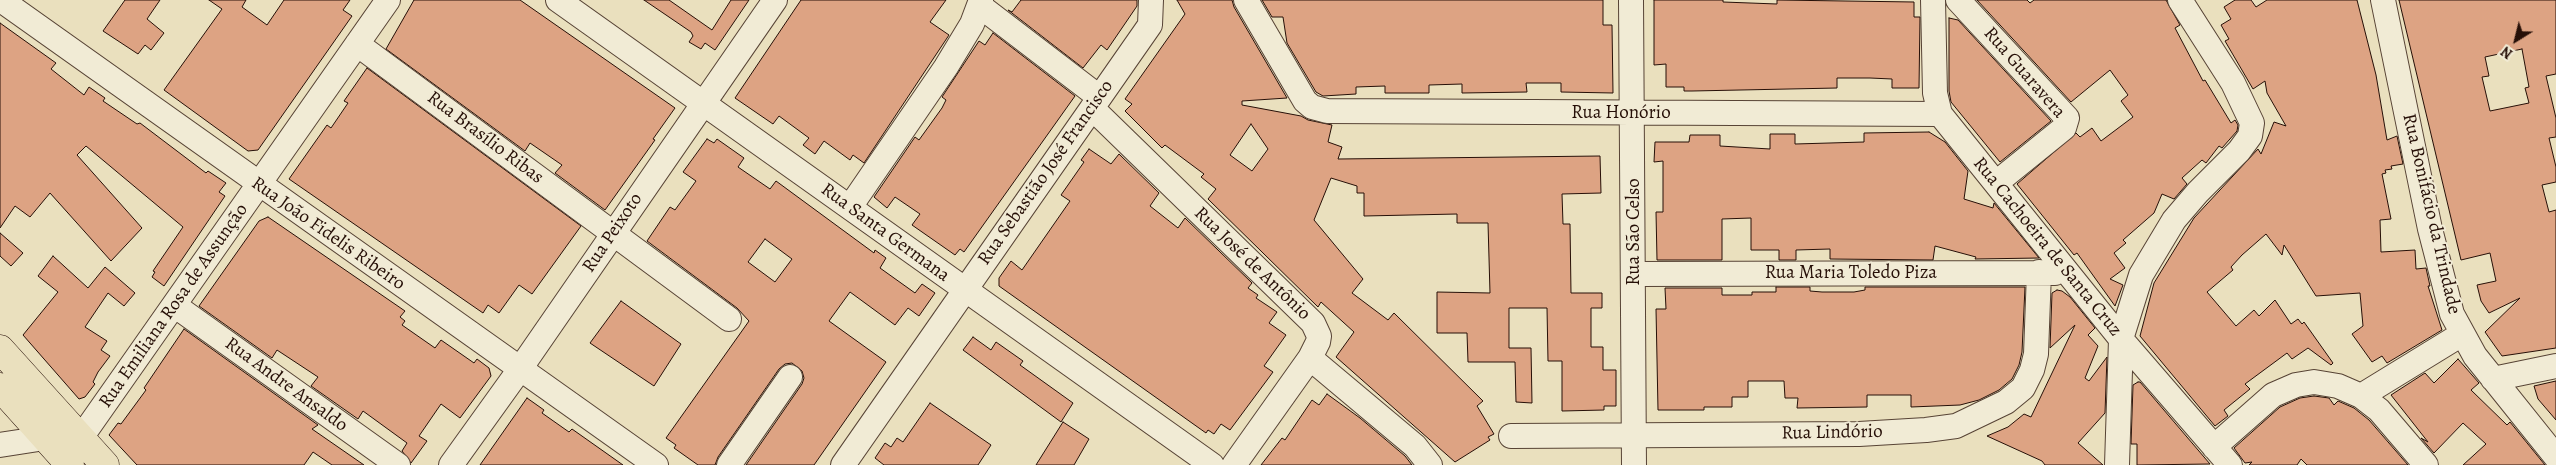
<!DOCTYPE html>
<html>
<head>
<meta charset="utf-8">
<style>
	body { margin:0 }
	#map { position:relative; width:2556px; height:465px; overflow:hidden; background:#eae0be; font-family:Alegreya,serif }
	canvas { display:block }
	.north { position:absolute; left:2491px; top:15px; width:50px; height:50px; -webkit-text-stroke:4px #f1ebd5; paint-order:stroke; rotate:216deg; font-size:14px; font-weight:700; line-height:20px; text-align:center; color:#260f07 }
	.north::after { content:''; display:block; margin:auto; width:18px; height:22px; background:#260f07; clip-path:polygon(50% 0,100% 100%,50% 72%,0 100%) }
</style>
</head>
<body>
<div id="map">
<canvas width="2556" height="465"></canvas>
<div class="north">N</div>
</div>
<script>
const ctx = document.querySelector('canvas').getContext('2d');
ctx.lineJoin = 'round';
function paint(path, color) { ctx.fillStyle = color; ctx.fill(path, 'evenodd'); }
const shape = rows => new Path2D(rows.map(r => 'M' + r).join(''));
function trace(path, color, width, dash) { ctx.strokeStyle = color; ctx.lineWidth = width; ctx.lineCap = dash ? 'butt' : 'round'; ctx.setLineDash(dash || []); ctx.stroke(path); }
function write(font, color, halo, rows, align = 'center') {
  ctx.font = font + ' Alegreya,serif'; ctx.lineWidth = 4; ctx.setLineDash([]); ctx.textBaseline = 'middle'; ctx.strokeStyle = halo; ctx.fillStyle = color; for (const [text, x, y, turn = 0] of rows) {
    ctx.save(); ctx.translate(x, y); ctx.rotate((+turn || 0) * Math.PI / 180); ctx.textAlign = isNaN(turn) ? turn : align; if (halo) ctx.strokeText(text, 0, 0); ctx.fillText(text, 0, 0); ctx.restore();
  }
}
const building = shape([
	[125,0,160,0,147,19,164,33,151,50,145,45,138,54,103,31,125,0],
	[209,0,246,0,242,7,267,25,284,0,350,0,343,10,352,16,258,150,248,151,164,90,222,9,209,0],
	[414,0,520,0,675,108,653,139,655,140,605,210,555,173,562,165,530,143,525,151,386,49,414,0],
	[644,0,669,0,712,30,731,0,749,0,715,50,705,43,701,49,689,42,693,36,691,32,644,0],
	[801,0,946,0,930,22,949,35,864,163,853,155,850,160,824,141,815,154,803,145,809,138,779,116,773,124,735,98,801,0],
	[1021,0,1137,0,1137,6,1107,50,1101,45,1083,68,1008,10,1012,12,1021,0],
	[1177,0,1232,0,1234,7,1287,98,1242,101,1242,105,1301,116,1308,120,1332,125,1328,142,1342,147,1338,159,1600,156,1601,193,1562,194,1563,224,1570,224,1571,293,1602,293,1602,308,1591,308,1591,347,1603,347,1603,370,1616,370,1616,406,1604,406,1604,410,1562,411,1562,361,1548,361,1547,308,1509,308,1509,348,1531,348,1532,403,1516,402,1515,362,1468,362,1467,333,1437,333,1437,292,1490,293,1488,223,1457,223,1457,214,1364,216,1364,193,1357,193,1357,186,1331,178,1314,220,1363,279,1352,293,1388,320,1394,313,1483,401,1477,406,1494,434,1488,437,1490,440,1455,462,1336,357,1354,332,1321,302,1318,307,1208,199,1216,189,1201,177,1204,174,1165,145,1162,148,1125,111,1132,104,1125,99,1185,14,1177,0],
	[1251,124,1268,149,1252,171,1230,155,1251,124],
	[1262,0,1603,0,1603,25,1612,25,1613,93,1561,92,1561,83,1526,83,1527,92,1462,93,1462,84,1429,85,1429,93,1385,93,1385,86,1356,87,1356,94,1323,96,1316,92,1287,43,1283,17,1272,17,1262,0],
	[1654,0,1723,0,1723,2,1777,4,1777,0,1914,2,1914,17,1920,17,1919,88,1892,88,1892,79,1870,78,1837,78,1837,88,1692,91,1684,91,1684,87,1666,87,1666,64,1654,65,1654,0],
	[1977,0,2027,0,2030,3,2034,0,2166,0,2180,25,2175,28,2203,81,2205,80,2231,123,2235,120,2238,125,2237,131,2222,148,2219,146,2206,163,2202,160,2182,178,2187,184,2174,199,2162,194,2154,213,2123,240,2126,243,2114,253,2125,268,2110,279,2123,285,2115,306,2077,253,2074,255,2017,184,2076,133,2080,137,2092,128,2101,141,2133,117,2121,101,2128,95,2110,70,2071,102,1977,0],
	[2235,0,2251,0,2256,7,2267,0,2357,0,2376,75,2387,140,2397,136,2403,164,2391,166,2392,169,2385,170,2386,173,2382,174,2391,219,2380,220,2381,252,2415,250,2416,269,2426,268,2430,286,2428,286,2442,330,2387,363,2382,356,2372,362,2352,334,2363,326,2360,293,2316,296,2284,245,2282,255,2266,234,2242,255,2231,267,2233,270,2207,292,2236,326,2254,310,2259,316,2275,300,2291,324,2298,319,2302,324,2304,322,2333,363,2331,365,2308,348,2292,359,2287,353,2245,384,2250,389,2224,410,2228,416,2215,426,2140,336,2154,283,2194,218,2258,149,2261,154,2274,122,2286,126,2267,93,2265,81,2253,89,2225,41,2229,39,2221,25,2231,19,2224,7,2235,0],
	[2399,0,2556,0,2556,74,2546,76,2556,118,2556,137,2549,138,2556,167,2556,182,2542,185,2549,212,2556,210,2556,348,2502,356,2485,332,2520,298,2489,313,2481,301,2477,285,2496,281,2490,253,2461,260,2399,0],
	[2522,49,2529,87,2525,88,2529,103,2490,111,2482,77,2489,76,2485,57,2522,49],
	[1949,18,1958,20,2051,121,2000,162,1951,102,1949,91,1949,18],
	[0,23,56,63,51,69,84,95,89,87,105,98,103,101,137,124,140,123,206,173,208,171,226,183,219,192,225,196,164,286,152,277,155,272,153,271,183,227,86,146,77,155,142,228,111,261,50,193,30,217,15,206,0,228,0,23],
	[993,33,1075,96,964,252,960,249,955,255,912,225,920,214,895,197,887,208,874,197,915,137,919,140,942,108,946,100,942,97,979,41,985,45,993,33],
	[367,68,581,226,532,294,519,285,499,313,488,305,483,313,289,179,327,125,331,128,348,103,344,101,367,68],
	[1929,132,1945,142,1968,171,1964,199,1993,208,1994,203,2039,258,1975,259,1976,257,1935,246,1933,260,1830,259,1830,249,1796,250,1796,260,1779,260,1779,250,1751,250,1751,218,1722,219,1722,260,1657,260,1656,212,1663,212,1663,161,1654,162,1655,142,1689,142,1690,135,1720,135,1720,146,1770,149,1770,134,1795,134,1795,144,1864,142,1864,133,1929,132],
	[707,139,714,143,717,139,744,158,738,167,770,189,776,181,874,253,875,250,886,258,880,268,915,293,922,284,935,293,919,316,908,308,895,325,850,292,829,321,886,362,814,465,746,465,802,384,804,378,802,371,792,363,785,364,779,369,718,457,715,465,698,465,674,448,676,445,666,438,749,321,737,308,647,241,670,207,675,210,696,181,683,172,707,139],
	[765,239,792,259,775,282,748,262,765,239],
	[1089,149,1111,164,1119,154,1159,193,1150,206,1178,228,1185,218,1252,283,1248,288,1258,295,1256,298,1277,312,1269,323,1286,335,1264,366,1273,372,1230,430,1221,424,1214,434,1208,430,1206,433,999,286,999,278,1011,261,1022,270,1070,201,1061,195,1084,162,1081,160,1089,149],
	[268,217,405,311,400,317,405,321,402,325,435,348,441,340,474,363,477,359,489,368,491,376,460,418,441,404,419,436,427,441,411,463,402,451,407,443,363,411,358,419,311,386,318,377,277,350,272,358,199,306,259,221,268,217],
	[0,233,23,253,11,266,0,256,0,233],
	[53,256,88,288,105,267,135,293,124,306,108,293,85,327,107,341,101,350,110,356,98,372,93,382,95,384,85,397,79,399,23,335,58,292,38,276,53,256],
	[1776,287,1810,287,1810,291,1822,292,1854,292,1865,290,1865,287,2025,287,2022,352,2019,365,2012,379,1999,390,1979,400,1960,405,1911,407,1911,395,1867,395,1867,407,1797,408,1798,398,1785,398,1784,381,1748,381,1748,397,1732,397,1732,407,1704,407,1704,410,1658,410,1656,309,1666,309,1665,288,1722,288,1722,295,1752,295,1752,292,1776,292,1776,287],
	[2057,290,2062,291,2070,297,2095,328,2088,335,2098,346,2085,378,2089,381,2107,357,2105,413,2078,443,2103,465,2045,465,2042,461,1987,436,2008,427,2024,414,2031,417,2075,325,2050,348,2052,293,2057,290],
	[621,301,681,344,654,386,590,343,621,301],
	[184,329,318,425,312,429,364,465,332,465,313,452,304,465,137,465,109,435,118,423,121,424,146,390,144,388,184,329],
	[973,337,991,350,996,342,1023,361,1020,365,1073,403,1061,422,963,350,973,337],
	[2458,359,2479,383,2471,390,2507,425,2510,422,2545,465,2463,465,2486,444,2463,423,2434,453,2421,438,2428,442,2391,395,2425,373,2434,383,2458,359],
	[2556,381,2556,420,2538,399,2534,386,2556,381],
	[2138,382,2140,382,2210,464,2137,465,2137,444,2131,444,2133,385,2138,382],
	[1327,394,1360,418,1405,456,1412,465,1261,465,1282,438,1285,440,1312,400,1319,405,1327,394],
	[2314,396,2329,398,2334,405,2338,401,2354,408,2369,420,2408,465,2307,465,2301,459,2297,465,2249,465,2252,462,2245,463,2234,448,2280,407,2300,398,2314,396],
	[527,398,544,410,542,413,569,432,572,429,623,465,480,465,527,398],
	[930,403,991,445,978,465,884,465,875,458,885,443,891,447,897,438,903,442,930,403],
	[1063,422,1089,439,1074,465,1036,465,1063,422]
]);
const minor = shape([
	[1,0,656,465],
	[558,0,1212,465],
	[1246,0,1305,101,1312,107,1327,111,1940,114],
	[1631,0,1634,465],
	[1933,0,1935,93,1940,114,2121,339,2230,465],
	[1958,0,2067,118,2064,128,1996,183],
	[2383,0,2430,229,2452,314,2475,356,2556,457],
	[980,6,1099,97],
	[357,44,729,319],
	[1092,108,1313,323,1319,336,1318,342,1310,358,1415,446,1430,465],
	[850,207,946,67,972,24,981,0],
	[1634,274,2055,273],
	[174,305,398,465],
	[2493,379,2556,366],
	[2361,396,2462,334],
	[1511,436,1859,434,1926,430,1956,426,2006,402,2023,388,2032,370,2036,354,2039,272],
	[80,439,388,0],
	[0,445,45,438],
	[2214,447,2273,395,2296,385,2314,382,2338,386,2361,396,2379,410,2426,465],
	[451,465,520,369,775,0],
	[729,465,790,377],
	[843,465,1150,25,1151,0],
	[1234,465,1310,358],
	[2117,465,2121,339,2141,275,2174,220,2198,192,2239,151,2250,136,2252,123,2233,83,2180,0]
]);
const major = shape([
	[0,349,105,465],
	[0,387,70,465]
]);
const streetNames = [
	["Rua Guaravera",2024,73,49],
	["Rua Honório",1621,113],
	["Rua Brasílio Ribas",485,138,37],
	["Rua Sebastião José Francisco",1046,173,-55],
	["Rua Bonifácio da Trindade",2431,214,77],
	["Rua São Celso",1634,232,-90],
	["Rua Peixoto",613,233,-56],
	["Rua Santa Germana",885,233,36],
	["Rua João Fidelis Ribeiro",328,234,35],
	["Rua Cachoeira de Santa Cruz",2047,247,51],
	["Rua José de Antônio",1252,264,44],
	["Rua Maria Toledo Piza",1851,273],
	["Rua Emiliana Rosa de Assunção",174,306,-55],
	["Rua Andre Ansaldo",286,385,36],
	["Rua Lindório",1832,433,-1]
];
paint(building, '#dda383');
trace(building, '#260f07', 1);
trace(minor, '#574335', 26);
trace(major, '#260f07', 29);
trace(minor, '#f1ebd5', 24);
trace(major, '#eae0be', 28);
write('19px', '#260f07', '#f1ebd5', streetNames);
</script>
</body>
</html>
